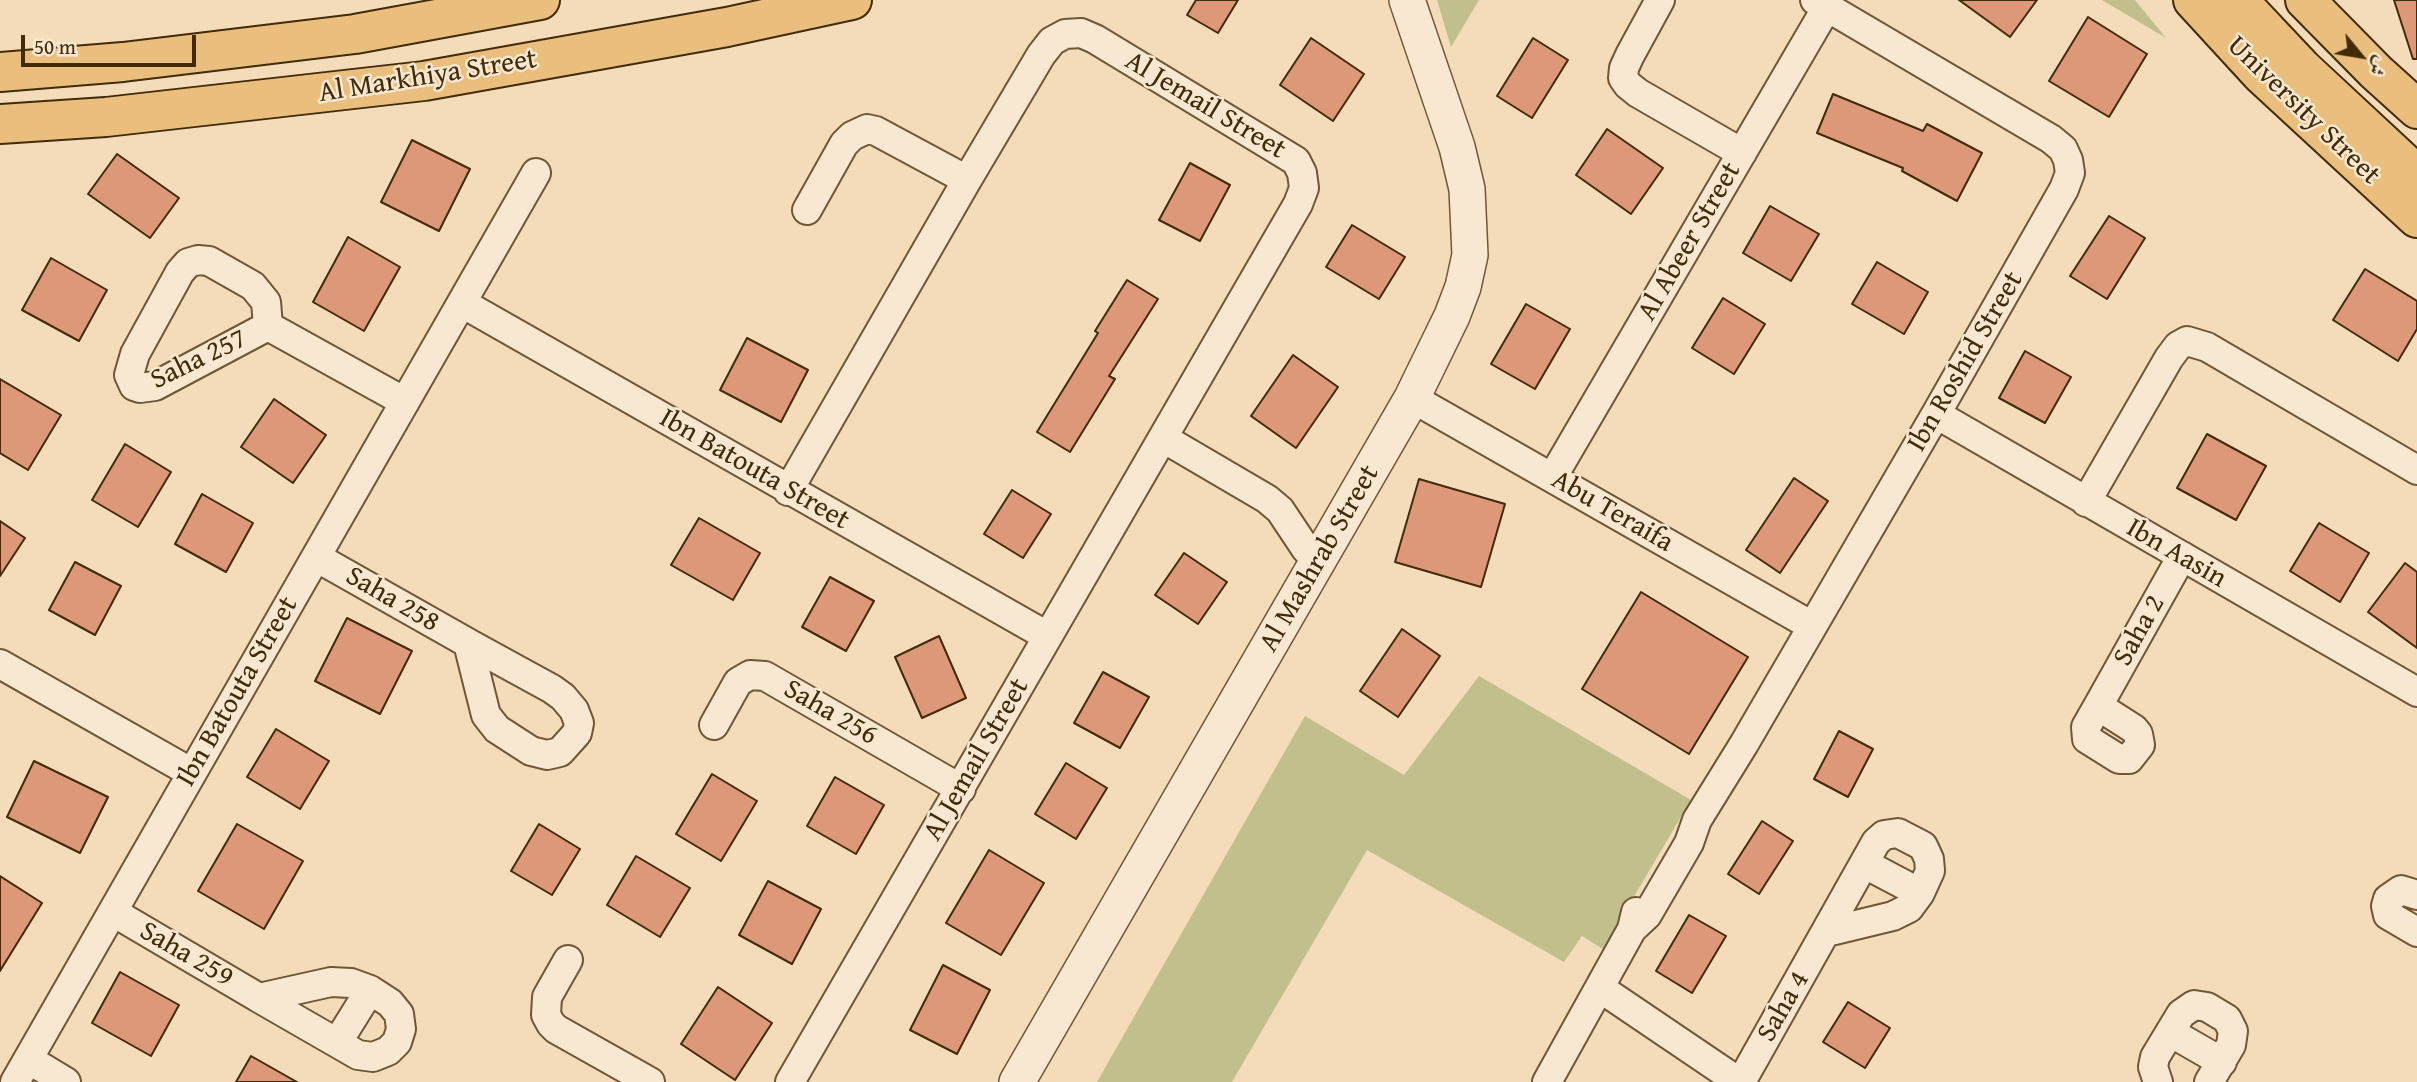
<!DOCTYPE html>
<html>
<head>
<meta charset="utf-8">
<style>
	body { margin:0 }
	#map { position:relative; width:2417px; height:1082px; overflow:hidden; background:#f4dcba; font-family:"Gentium Book Plus",Amiri,serif }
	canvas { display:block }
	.north { position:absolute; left:2326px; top:21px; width:70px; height:70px; -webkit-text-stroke:5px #f8e8d2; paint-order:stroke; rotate:120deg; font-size:19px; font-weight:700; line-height:28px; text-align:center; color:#412b09 }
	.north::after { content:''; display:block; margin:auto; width:24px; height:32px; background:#412b09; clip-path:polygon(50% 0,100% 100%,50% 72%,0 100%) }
	.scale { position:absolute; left:21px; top:35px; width:175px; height:32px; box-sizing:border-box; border:4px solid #412b09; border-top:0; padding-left:9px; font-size:21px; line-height:24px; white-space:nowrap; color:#412b09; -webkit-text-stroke:5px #f8e8d2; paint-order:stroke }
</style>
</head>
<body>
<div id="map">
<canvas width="2417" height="1082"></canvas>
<div class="north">ش</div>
<div class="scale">50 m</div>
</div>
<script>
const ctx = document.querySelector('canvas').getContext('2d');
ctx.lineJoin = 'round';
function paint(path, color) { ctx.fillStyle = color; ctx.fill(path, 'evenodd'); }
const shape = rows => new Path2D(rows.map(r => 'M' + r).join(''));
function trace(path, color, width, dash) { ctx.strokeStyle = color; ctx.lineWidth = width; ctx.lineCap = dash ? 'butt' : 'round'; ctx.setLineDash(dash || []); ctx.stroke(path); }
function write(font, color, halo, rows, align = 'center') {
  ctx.font = font + ' "Gentium Book Plus",serif'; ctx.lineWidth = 5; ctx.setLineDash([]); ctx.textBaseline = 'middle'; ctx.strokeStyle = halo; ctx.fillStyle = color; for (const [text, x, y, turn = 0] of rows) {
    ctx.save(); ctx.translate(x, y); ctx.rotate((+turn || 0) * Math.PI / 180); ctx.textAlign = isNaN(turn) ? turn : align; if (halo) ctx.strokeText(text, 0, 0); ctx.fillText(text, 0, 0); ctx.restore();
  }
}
const green = shape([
	[1437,0,1479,0,1451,47],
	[2102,0,2135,0,2166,38],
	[1479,676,1691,800,1603,949,1582,936,1564,962,1367,850,1232,1082,1097,1082,1305,716,1404,775]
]);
const building = shape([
	[1196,0,1238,0,1218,33,1187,15,1196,0],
	[1959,0,2037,0,2010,37,1959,0],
	[2394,0,2417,0,2417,59,2413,59,2394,0],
	[2088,17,2147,54,2109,117,2049,81,2088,17],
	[1311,38,1364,74,1333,121,1280,85,1311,38],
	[1533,38,1568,60,1532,118,1497,96,1533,38],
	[1833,94,1923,131,1927,124,1982,153,1957,201,1902,171,1903,168,1817,133,1833,94],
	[1607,129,1663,168,1631,214,1576,175,1607,129],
	[412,140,470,169,439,231,381,202,412,140],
	[117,154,179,198,150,238,88,194,117,154],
	[1190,163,1230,185,1200,241,1159,220,1190,163],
	[1770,206,1819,234,1791,281,1743,253,1770,206],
	[2109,216,2145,238,2107,299,2070,276,2109,216],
	[1352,225,1405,257,1379,299,1326,267,1352,225],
	[348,237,400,267,364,331,313,302,348,237],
	[51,258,107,290,79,341,22,310,51,258],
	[1877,262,1928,292,1904,334,1852,304,1877,262],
	[2365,269,2417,301,2417,329,2398,361,2333,320,2365,269],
	[1127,280,1158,299,1109,376,1115,379,1070,452,1037,432,1098,333,1095,331,1127,280],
	[1723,298,1765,324,1734,374,1692,348,1723,298],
	[1526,304,1570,329,1535,389,1491,364,1526,304],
	[747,338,808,370,781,422,720,390,747,338],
	[2025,351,2071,377,2045,423,1999,398,2025,351],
	[1293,355,1338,387,1296,448,1251,416,1293,355],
	[0,379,61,415,28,470,0,453,0,379],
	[274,399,326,435,293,483,241,447,274,399],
	[2207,434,2266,466,2236,520,2177,488,2207,434],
	[125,444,171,472,138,527,92,500,125,444],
	[1794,478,1828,501,1780,573,1746,550,1794,478],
	[1419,479,1505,504,1481,587,1395,562,1419,479],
	[1012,490,1051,514,1023,558,984,534,1012,490],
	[202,494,253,523,226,572,175,544,202,494],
	[699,518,760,553,733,600,671,565,699,518],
	[0,521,25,538,0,576,0,521],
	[2319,523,2369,553,2340,602,2290,571,2319,523],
	[1184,553,1227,582,1198,624,1155,595,1184,553],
	[75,562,121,586,95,635,49,610,75,562],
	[2405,563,2417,572,2417,648,2368,612,2405,563],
	[830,577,874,601,846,651,802,627,830,577],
	[1641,592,1748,657,1689,754,1582,689,1641,592],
	[347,618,412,651,380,714,315,681,347,618],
	[1402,629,1440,656,1398,717,1360,691,1402,629],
	[939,636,966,698,922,718,895,657,939,636],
	[1103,672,1149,697,1120,748,1074,723,1103,672],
	[276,729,329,761,300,809,247,777,276,729],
	[1839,731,1873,749,1848,797,1814,779,1839,731],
	[34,761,108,797,80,853,7,817,34,761],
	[1066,763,1107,788,1076,839,1035,814,1066,763],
	[712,774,757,801,721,861,676,834,712,774],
	[835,777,884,805,856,854,807,826,835,777],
	[1762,821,1793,841,1759,894,1728,874,1762,821],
	[237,824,303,861,264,929,198,891,237,824],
	[539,824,580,849,552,895,511,871,539,824],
	[989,850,1044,883,1001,955,946,923,989,850],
	[636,856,690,888,660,937,607,905,636,856],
	[0,876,42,903,0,971,0,876],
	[768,881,821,909,792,964,739,935,768,881],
	[1689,915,1726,936,1692,993,1656,971,1689,915],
	[943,965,990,990,957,1054,910,1030,943,965],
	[120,972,179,1005,151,1056,92,1023,120,972],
	[718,987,772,1023,735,1080,681,1044,718,987],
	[1848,1002,1890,1028,1865,1068,1823,1042,1848,1002],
	[251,1056,297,1082,236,1082,251,1056]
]);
const minor = shape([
	[1660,0,1630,55,1624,68,1623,78,1628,85,1638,93,1742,153],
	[807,210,844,144,852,136,867,129,876,131,967,180],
	[198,260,209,261,253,286,266,302,268,326,155,386,140,388,134,386,129,375,135,354,180,272,188,263,198,260],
	[462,303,1047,636],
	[268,326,405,402],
	[1412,398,1812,626],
	[1936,414,2417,692],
	[1163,438,1267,499,1280,510,1306,549,1319,562],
	[1552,478,1827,7],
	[788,491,967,180,1041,55,1052,41,1065,34,1081,33,1095,39,1296,161,1302,173,1304,188,1298,204,790,1082],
	[2086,502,2169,358,2178,346,2187,341,2207,347,2417,470],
	[316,557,468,643],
	[468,643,552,689,563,697,574,710,579,723,577,733,560,752,547,755,531,751,497,729,486,715,468,643],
	[0,664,192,773],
	[2098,706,2134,729,2138,734,2140,745,2129,759,2119,759,2087,739,2086,727,2098,706,2182,556],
	[714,725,738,682,750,675,765,676,961,789],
	[1865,864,1920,893],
	[2417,895,2401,890,2388,899,2386,906,2388,915,2417,932],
	[113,912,259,998],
	[1632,929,1647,915,1689,843,1697,820,1744,744,1936,414,2064,189,2070,173,2068,160,2063,149,2051,139,1815,0],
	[568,960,547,997,546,1015,551,1024,556,1029,650,1082],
	[331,982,351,983,370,990,390,1003,399,1014,401,1029,397,1042,388,1051,373,1057,358,1055,259,998,331,982],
	[1600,988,1739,1082],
	[2170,1032,2222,1062],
	[337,1043,370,990],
	[28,1059,66,1082],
	[15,1082,536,173],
	[1547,1082,1632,929,1636,912],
	[1741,1082,1876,842,1884,835,1898,833,1923,846,1929,859,1930,871,1920,893,1909,908,1893,916,1827,932],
	[2158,1082,2153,1067,2155,1057,2181,1014,2194,1005,2207,1007,2227,1019,2233,1031,2231,1045,2209,1082]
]);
const tertiary = shape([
	[1017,1082,1412,398,1452,316,1463,287,1470,255,1467,189,1457,147,1407,0]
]);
const primary = shape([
	[2193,0,2261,74,2417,218],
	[2305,0,2376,72,2417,109]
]);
const trunk = shape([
	[2238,0,2302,68,2417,175],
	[0,72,123,62,355,34,540,0],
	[0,124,106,117,424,81,727,27,852,0]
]);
const streetNames = [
	["Al Markhiya Street",428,77,-9],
	["Al Jemail Street",1205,106,31],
	["University Street",2303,111,44],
	["Al Abeer Street",1690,242,-60],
	["Saha 257",199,360,-26],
	["Ibn Roshid Street",1966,362,-60],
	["Ibn Batouta Street",754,470,30],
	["Abu Teraifa",1612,512,30],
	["Ibn Aasin",2176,554,30],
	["Al Mashrab Street",1320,559,-60],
	["Saha 258",392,600,30],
	["Saha 2",2140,631,-61],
	["Ibn Batouta Street",238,692,-60],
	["Saha 256",830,713,30],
	["Al Jemail Street",977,760,-60],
	["Saha 259",186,955,30],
	["Saha 4",1784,1007,-60]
];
paint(green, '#c1bf8b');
paint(building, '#dd9879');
trace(building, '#412b09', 2);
trace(minor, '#6e5735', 32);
trace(tertiary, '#6e5735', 38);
trace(primary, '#412b09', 42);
trace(trunk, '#412b09', 42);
trace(minor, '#f8e8d2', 28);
trace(tertiary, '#f8e8d2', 35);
trace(primary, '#eabe7d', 38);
trace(trunk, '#eabe7d', 38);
write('28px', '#412b09', '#f8e8d2', streetNames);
</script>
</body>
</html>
